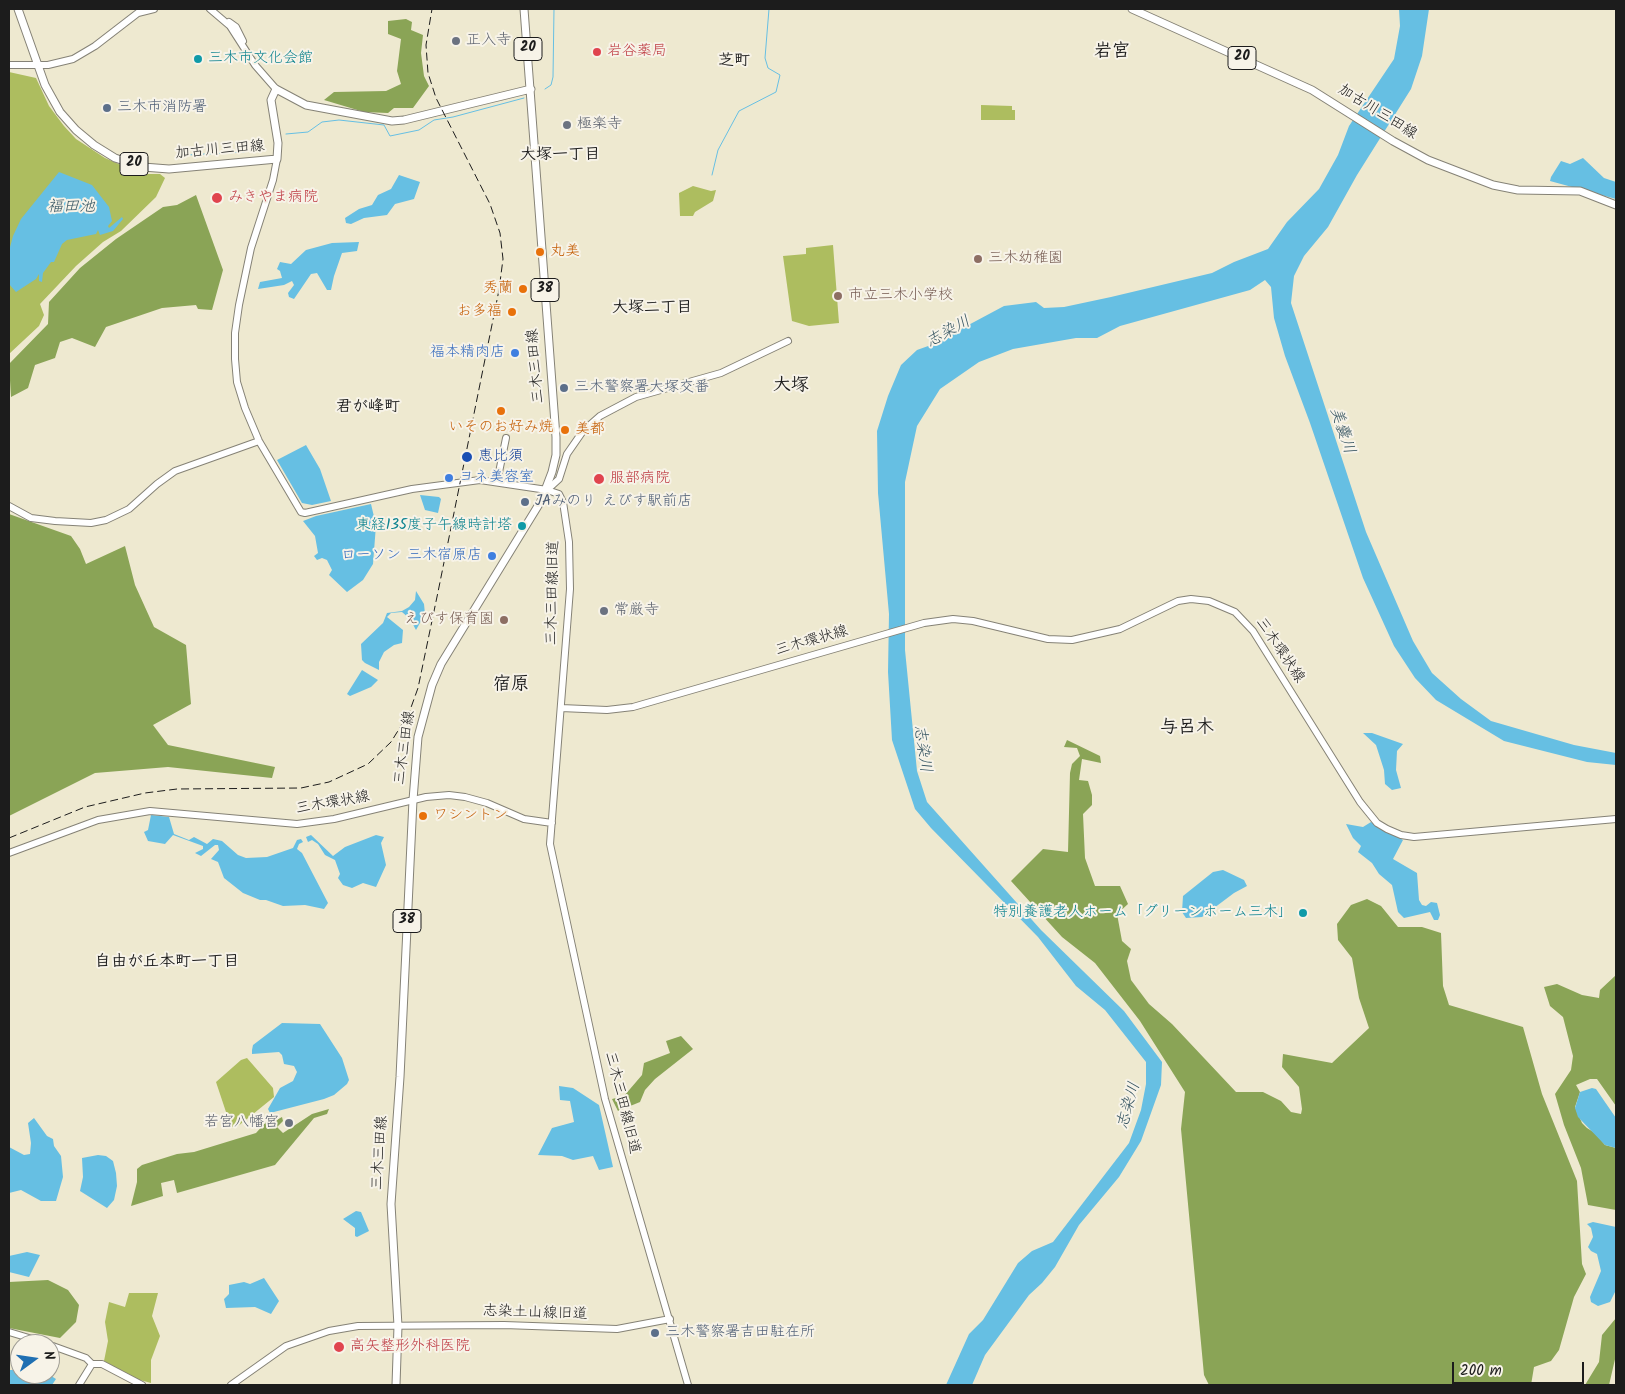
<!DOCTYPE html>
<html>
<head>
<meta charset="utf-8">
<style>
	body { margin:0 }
	#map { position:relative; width:1625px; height:1394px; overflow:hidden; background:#eee9d0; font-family:Kalam,sans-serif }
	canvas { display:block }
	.frame { position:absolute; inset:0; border:10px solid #1c1c1c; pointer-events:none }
	.north { position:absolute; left:10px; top:1334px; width:50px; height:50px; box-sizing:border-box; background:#f7f3e8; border:1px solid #9f9d96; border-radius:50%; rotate:76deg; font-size:14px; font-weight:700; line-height:20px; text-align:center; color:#1c1c1c }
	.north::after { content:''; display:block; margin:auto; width:18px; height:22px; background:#1f6fb2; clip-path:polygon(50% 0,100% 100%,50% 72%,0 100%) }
	.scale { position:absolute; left:1452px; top:1362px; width:132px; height:22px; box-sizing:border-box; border:2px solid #1c1c1c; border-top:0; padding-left:6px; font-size:15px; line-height:18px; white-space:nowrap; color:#1c1c1c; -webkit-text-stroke:4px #f7f3e8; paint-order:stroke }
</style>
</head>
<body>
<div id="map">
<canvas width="1625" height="1394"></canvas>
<div class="frame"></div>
<div class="north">N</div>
<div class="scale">200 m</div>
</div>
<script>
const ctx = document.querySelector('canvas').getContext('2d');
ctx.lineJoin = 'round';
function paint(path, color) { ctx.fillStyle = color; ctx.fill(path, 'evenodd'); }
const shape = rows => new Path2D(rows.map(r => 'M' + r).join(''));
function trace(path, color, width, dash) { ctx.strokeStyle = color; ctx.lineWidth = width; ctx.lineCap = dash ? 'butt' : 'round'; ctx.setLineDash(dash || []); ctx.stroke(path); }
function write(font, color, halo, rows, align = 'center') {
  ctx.font = font + ' Kalam,"Klee One",sans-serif'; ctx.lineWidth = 4; ctx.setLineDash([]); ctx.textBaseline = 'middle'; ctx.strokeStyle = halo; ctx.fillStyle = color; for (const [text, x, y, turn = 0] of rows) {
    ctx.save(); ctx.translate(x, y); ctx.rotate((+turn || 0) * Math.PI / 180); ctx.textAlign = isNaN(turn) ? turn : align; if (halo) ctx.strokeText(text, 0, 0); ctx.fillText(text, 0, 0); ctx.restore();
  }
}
const green = shape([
	[9,72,36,78,49,106,64,126,76,139,105,158,141,174,160,174,165,178,156,197,121,231,103,242,76,266,40,304,44,315,39,326,9,354],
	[981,105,1012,106,1012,110,1015,110,1015,120,981,120],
	[693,186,711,191,716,190,713,201,695,212,693,216,680,216,679,193],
	[833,245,839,323,809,326,792,321,783,256,806,254,806,248],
	[247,1058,273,1088,274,1097,237,1127,231,1127,216,1082,241,1060],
	[129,1293,158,1293,152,1316,160,1336,151,1360,151,1383,136,1379,104,1361,108,1341,105,1322,109,1302,125,1307]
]);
const forest = shape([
	[406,19,412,22,411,30,423,35,421,53,424,76,429,86,413,108,394,108,388,113,364,112,324,100,334,92,386,91,401,84,397,71,401,39,388,34,388,21],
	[196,195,223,270,212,310,198,309,196,305,162,308,106,327,95,347,72,338,60,342,55,358,35,365,28,388,11,397,9,364,48,324,49,302,80,268,116,239,163,207,177,205],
	[9,514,71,536,80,549,86,564,125,546,135,585,154,627,186,645,191,704,153,725,168,745,275,767,272,778,168,767,95,773,9,816],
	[1067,740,1100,756,1101,763,1082,759,1079,780,1088,781,1092,795,1092,805,1083,814,1085,858,1095,886,1120,886,1128,904,1117,914,1122,941,1131,949,1127,961,1131,980,1149,1004,1172,1024,1236,1092,1263,1092,1281,1101,1291,1112,1301,1114,1302,1109,1299,1087,1282,1067,1283,1054,1332,1063,1369,1028,1359,998,1352,958,1338,940,1337,924,1351,905,1367,899,1381,906,1398,927,1422,927,1441,933,1443,986,1449,1005,1523,1027,1542,1094,1577,1181,1582,1264,1586,1274,1574,1297,1559,1350,1551,1361,1534,1367,1531,1385,1209,1385,1204,1375,1181,1129,1185,1092,1140,1021,1095,963,1062,937,1011,881,1043,849,1068,852,1070,773,1072,764,1080,756,1077,748,1064,747],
	[1616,975,1616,1106,1597,1079,1590,1079,1576,1085,1580,1092,1575,1107,1582,1123,1587,1128,1595,1133,1605,1145,1616,1148,1616,1210,1588,1205,1581,1168,1564,1125,1555,1094,1571,1070,1573,1056,1563,1017,1550,1006,1544,987,1557,984,1582,995,1599,998,1600,990],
	[681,1036,693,1049,655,1079,645,1090,640,1102,618,1111,612,1099,624,1096,642,1075,644,1063,670,1053,666,1041],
	[329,1109,327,1114,314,1118,275,1165,177,1193,174,1180,161,1183,163,1196,131,1206,137,1182,137,1169,142,1165,177,1154,194,1152,256,1133,266,1122,273,1122,282,1117,283,1121,277,1127,283,1133,312,1114],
	[48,1280,68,1290,79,1305,76,1322,60,1338,9,1328,9,1282],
	[1616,1318,1616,1355,1609,1385,1585,1385,1599,1362,1602,1335]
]);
const water = shape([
	[1399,9,1429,9,1422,56,1411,89,1357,175,1328,227,1304,256,1294,276,1291,303,1366,532,1413,641,1432,673,1461,699,1491,721,1574,745,1616,753,1616,765,1587,762,1504,741,1436,700,1415,678,1394,646,1363,578,1310,423,1285,356,1274,318,1271,287,1265,280,1250,290,1120,326,1097,338,1076,338,1013,349,979,362,940,389,917,426,905,482,905,650,917,771,927,802,1041,930,1124,1011,1162,1062,1161,1085,1141,1141,1119,1177,1079,1225,1055,1267,1042,1283,1029,1295,985,1355,972,1385,946,1385,969,1334,983,1320,1018,1263,1032,1251,1053,1242,1129,1143,1141,1110,1146,1084,1146,1062,1105,1010,1076,986,1038,937,931,828,915,809,892,740,888,672,889,614,878,493,877,431,888,396,901,365,917,350,931,345,1004,306,1036,302,1044,308,1064,307,1111,297,1212,273,1234,262,1268,249,1287,222,1319,189,1338,155,1349,126,1394,59,1400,26],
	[1583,158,1604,178,1616,182,1616,199,1550,181,1551,177,1561,161,1570,164],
	[59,172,92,185,109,207,112,221,108,226,109,228,122,217,123,219,113,231,100,235,98,230,96,234,67,240,62,244,54,262,51,262,43,273,42,282,39,281,39,274,36,279,16,292,9,284,9,251,13,236,21,219],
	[399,175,420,182,414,199,395,204,387,215,364,218,351,224,346,223,345,218,359,209,372,205,378,195,391,189],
	[359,242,357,251,342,253,334,276,331,290,327,290,317,273,311,274,294,299,289,297,288,293,294,285,292,281,284,285,258,289,260,282,282,278,280,271,277,269,280,262,291,264,306,250,332,243],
	[306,445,320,469,331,501,312,505,302,503,277,460],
	[420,495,439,497,441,499,438,513,425,510],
	[371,504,376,525,373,564,363,580,347,592,329,575,332,570,327,560,322,558,317,560,314,556,318,553,315,536,303,521,316,516],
	[416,591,424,604,425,614,416,630,410,619,402,612,391,613,387,617,403,630,402,643,394,645,384,652,379,662,379,670,365,663,362,660,361,644,383,623,387,613,402,611,409,607,415,600],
	[362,670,378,680,371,687,350,696,347,694],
	[1363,733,1372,733,1403,744,1397,751,1396,770,1401,788,1392,790,1385,784,1384,770,1376,745],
	[151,815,169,817,174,834,189,840,194,837,207,844,213,839,222,841,238,855,246,858,267,857,293,848,297,840,301,839,303,842,299,844,297,849,302,853,328,903,324,909,305,905,283,906,266,900,260,900,243,893,224,878,218,862,211,859,219,850,218,845,215,845,201,856,195,853,203,849,203,846,173,835,165,844,148,841,144,832,148,830],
	[1371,822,1403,840,1393,859,1417,873,1419,900,1422,905,1426,906,1431,902,1437,903,1440,915,1438,920,1434,920,1430,912,1404,918,1398,912,1392,885,1379,874,1372,863,1358,852,1361,846,1353,838,1346,824,1363,827],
	[311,835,333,856,345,847,376,835,384,837,381,843,386,865,376,887,363,883,352,888,343,885,338,878,340,874,335,860,325,855,318,844,312,840,308,842,306,837],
	[1223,870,1244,880,1247,886,1234,893,1202,917,1186,918,1182,912,1183,896,1213,872],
	[282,1023,320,1024,342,1058,349,1080,347,1084,334,1095,324,1099,270,1113,268,1109,280,1088,293,1081,297,1072,294,1066,284,1064,282,1055,279,1052,252,1054,252,1050,253,1045],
	[559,1086,573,1088,599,1105,613,1167,599,1170,593,1156,573,1160,562,1156,538,1155,552,1128,574,1122,570,1101,560,1100],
	[1592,1088,1596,1089,1616,1118,1616,1148,1605,1145,1578,1117,1575,1108,1580,1092],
	[34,1118,47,1136,53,1139,54,1146,61,1156,63,1177,56,1201,41,1201,21,1190,9,1193,9,1147,24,1155,30,1154,31,1143,28,1123],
	[98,1155,106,1156,113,1161,116,1173,117,1186,114,1200,107,1208,80,1191,83,1177,82,1158],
	[356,1211,361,1212,369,1231,357,1237,355,1236,355,1228,343,1219],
	[1593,1222,1616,1227,1616,1290,1610,1302,1598,1306,1591,1302,1590,1297,1601,1271,1597,1254,1591,1251,1588,1247,1593,1237,1591,1228,1587,1224],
	[27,1252,40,1255,29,1277,9,1272,9,1256],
	[264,1278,279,1301,271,1314,255,1307,226,1308,224,1299,229,1294,229,1285,244,1282,250,1284],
	[9,1370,20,1370,20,1374,48,1374,56,1379,52,1385,9,1385]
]);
const stream = shape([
	[545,89,551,85,553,77,554,9],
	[286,134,308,132,322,122,339,120,384,125,390,136,419,130,434,120,453,117,524,98],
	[182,158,187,155,244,152],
	[712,175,718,150,739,111,776,92,780,75,768,68,765,58,769,9]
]);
const secondary = shape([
	[210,9,230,26,255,65,276,89],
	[138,13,154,9],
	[229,22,236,27,243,41],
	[9,65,48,65,73,59,95,46,143,9],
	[277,159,273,180,251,248,239,305,235,333,235,359,237,382,245,408,259,441,301,512,305,513,412,489,480,480,547,490,559,494,563,502,569,542,570,589,550,844,605,1099,688,1385],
	[497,482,506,438],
	[547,490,559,479,567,454,583,431,600,416,636,397,721,373,788,341],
	[9,506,31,518,55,521,91,523,106,520,129,509,157,484,175,471,259,441],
	[561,708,607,710,633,707,924,623,953,619,973,621,1048,639,1072,640,1120,629,1178,601,1191,599,1209,601,1235,612,1253,631,1360,802,1377,823,1387,829,1401,835,1414,837,1616,819],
	[9,853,98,820,150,811,297,824,334,819,426,797,449,795,465,797,487,803,524,819,552,823],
	[9,1332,49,1344],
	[50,1345,86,1358,92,1364,102,1364,142,1385],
	[79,1385,92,1364],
	[231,1385,286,1346,329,1331,358,1326,504,1325,617,1329,670,1319]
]);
const primary = shape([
	[18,9,45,85,60,112,76,130,94,145,115,158,143,167,169,169,277,159,278,143,271,100,276,89,306,105,392,121,404,120,531,89],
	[1132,9,1312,90,1393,141,1428,160,1493,185,1518,190,1580,191,1616,205],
	[396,1385,398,1326,391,1204,400,1077,413,800,418,737,432,685,441,664,541,501,552,472,556,455,556,437,524,9]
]);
const rail = shape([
	[9,838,85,807,145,793,177,789,301,788,329,782,368,764,391,742,409,713,418,688,438,592,499,290,503,259,500,233,490,204,436,98,428,73,426,45,432,9]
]);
const markers = [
	[456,41,5,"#6b7280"],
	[597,52,5,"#e0444e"],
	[198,59,5,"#0f9aa8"],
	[107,108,5,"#5c6f8a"],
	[567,125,5,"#6b7280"],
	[217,198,6,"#e0444e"],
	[540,252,5,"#e8710a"],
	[978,259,5,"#8d6e63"],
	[523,289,5,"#e8710a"],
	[838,296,5,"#8d6e63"],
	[512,312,5,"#e8710a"],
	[515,353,5,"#3f7fe0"],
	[564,388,5,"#5c6f8a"],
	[501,411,5,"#e8710a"],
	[565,430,5,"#e8710a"],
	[467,457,6,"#1a4fb4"],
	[449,478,5,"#3f7fe0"],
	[599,479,6,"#e0444e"],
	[525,502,5,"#5c6f8a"],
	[522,526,5,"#0f9aa8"],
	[492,556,5,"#3f7fe0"],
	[604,611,5,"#6b7280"],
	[504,620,5,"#8d6e63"],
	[423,816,5,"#e8710a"],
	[1303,913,5,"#0f9aa8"],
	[289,1123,5,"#6b7280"],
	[655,1333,5,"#5c6f8a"],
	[339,1347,6,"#e0444e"]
];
const shields = [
	[528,49,28],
	[1242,58,28],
	[134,164,28],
	[545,290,28],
	[407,921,28]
];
const shieldNames = [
	["20",528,49],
	["20",1242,58],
	["20",134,164],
	["38",545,290],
	["38",407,921]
];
const worshipNames = [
	["正入寺",466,41],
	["極楽寺",577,125],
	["常厳寺",614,611],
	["若宮八幡宮",279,1123,"right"]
];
const healthNames = [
	["岩谷薬局",607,52],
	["みきやま病院",228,198],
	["服部病院",610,479],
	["高矢整形外科医院",350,1347]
];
const cultureNames = [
	["三木市文化会館",208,59,"left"],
	["東経135度子午線時計塔",512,526],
	["特別養護老人ホーム「グリーンホーム三木」",1293,913]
];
const serviceNames = [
	["三木市消防署",117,108],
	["三木警察署大塚交番",574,388],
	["JAみのり えびす駅前店",535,502],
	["三木警察署吉田駐在所",665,1333]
];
const streetNames = [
	["加古川三田線",1377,113,32],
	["加古川三田線",220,151,-5],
	["三木三田線",537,366,-95],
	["三木三田線旧道",554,593,-89],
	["三木環状線",812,642,-16],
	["三木環状線",1279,651,56],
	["三木三田線",406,748,-82],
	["三木環状線",333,804,-10],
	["三木三田線旧道",621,1103,76],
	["三木三田線",381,1153,-86],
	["志染土山線旧道",535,1314,2]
];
const foodNames = [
	["丸美",550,252],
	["秀蘭",513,289,"right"],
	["お多福",502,312,"right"],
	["いそのお好み焼",501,428,"center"],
	["美都",575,430],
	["ワシントン",433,816]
];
const educationNames = [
	["三木幼稚園",988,259],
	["市立三木小学校",848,296],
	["えびす保育園",494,620,"right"]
];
const shopNames = [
	["福本精肉店",505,353],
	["ヨネ美容室",459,478,"left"],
	["ローソン 三木宿原店",482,556]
];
const transitNames = [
	["恵比須",478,457]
];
const neighbourhoodNames = [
	["芝町",734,62],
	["大塚一丁目",560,156],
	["大塚二丁目",652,309],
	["君が峰町",368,408],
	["自由が丘本町一丁目",167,963]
];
const waterNames = [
	["福田池",71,208],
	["志染川",949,333,-29],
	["美嚢川",1341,431,72],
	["志染川",921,749,82],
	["志染川",1130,1106,-74]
];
const quarterNames = [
	["岩宮",1112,53],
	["大塚",791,387],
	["宿原",511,686],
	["与呂木",1187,729]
];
paint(green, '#adbd5f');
paint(forest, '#8aa456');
paint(water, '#66bfe3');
trace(stream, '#66bfe3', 1);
trace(secondary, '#858276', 8);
trace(primary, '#858276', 9);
trace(secondary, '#fff', 6);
trace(primary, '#fff', 7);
trace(rail, '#1c1c1c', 1, [8, 4]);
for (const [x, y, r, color] of markers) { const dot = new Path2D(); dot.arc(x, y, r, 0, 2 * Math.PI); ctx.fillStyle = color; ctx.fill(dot); trace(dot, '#f7f3e8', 2); }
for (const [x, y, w] of shields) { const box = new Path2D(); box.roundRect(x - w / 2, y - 11.5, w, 23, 4); ctx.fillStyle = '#f7f3e8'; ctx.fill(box); trace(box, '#1c1c1c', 1); }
write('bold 14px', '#1c1c1c', null, shieldNames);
write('15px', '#5b616d', '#f7f3e8', worshipNames, 'left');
write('15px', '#be3a42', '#f7f3e8', healthNames, 'left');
write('15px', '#0d838f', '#f7f3e8', cultureNames, 'right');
write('15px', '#4e5e75', '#f7f3e8', serviceNames, 'left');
write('15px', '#1c1c1c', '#f7f3e8', streetNames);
write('15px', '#c56008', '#f7f3e8', foodNames, 'left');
write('15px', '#785e54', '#f7f3e8', educationNames, 'left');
write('15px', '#366cbe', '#f7f3e8', shopNames, 'right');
write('15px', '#164399', '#f7f3e8', transitNames, 'left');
write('bold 16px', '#1c1c1c', '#f7f3e8', neighbourhoodNames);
write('italic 16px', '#365562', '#f7f3e8', waterNames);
write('bold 18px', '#1c1c1c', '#f7f3e8', quarterNames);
</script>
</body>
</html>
